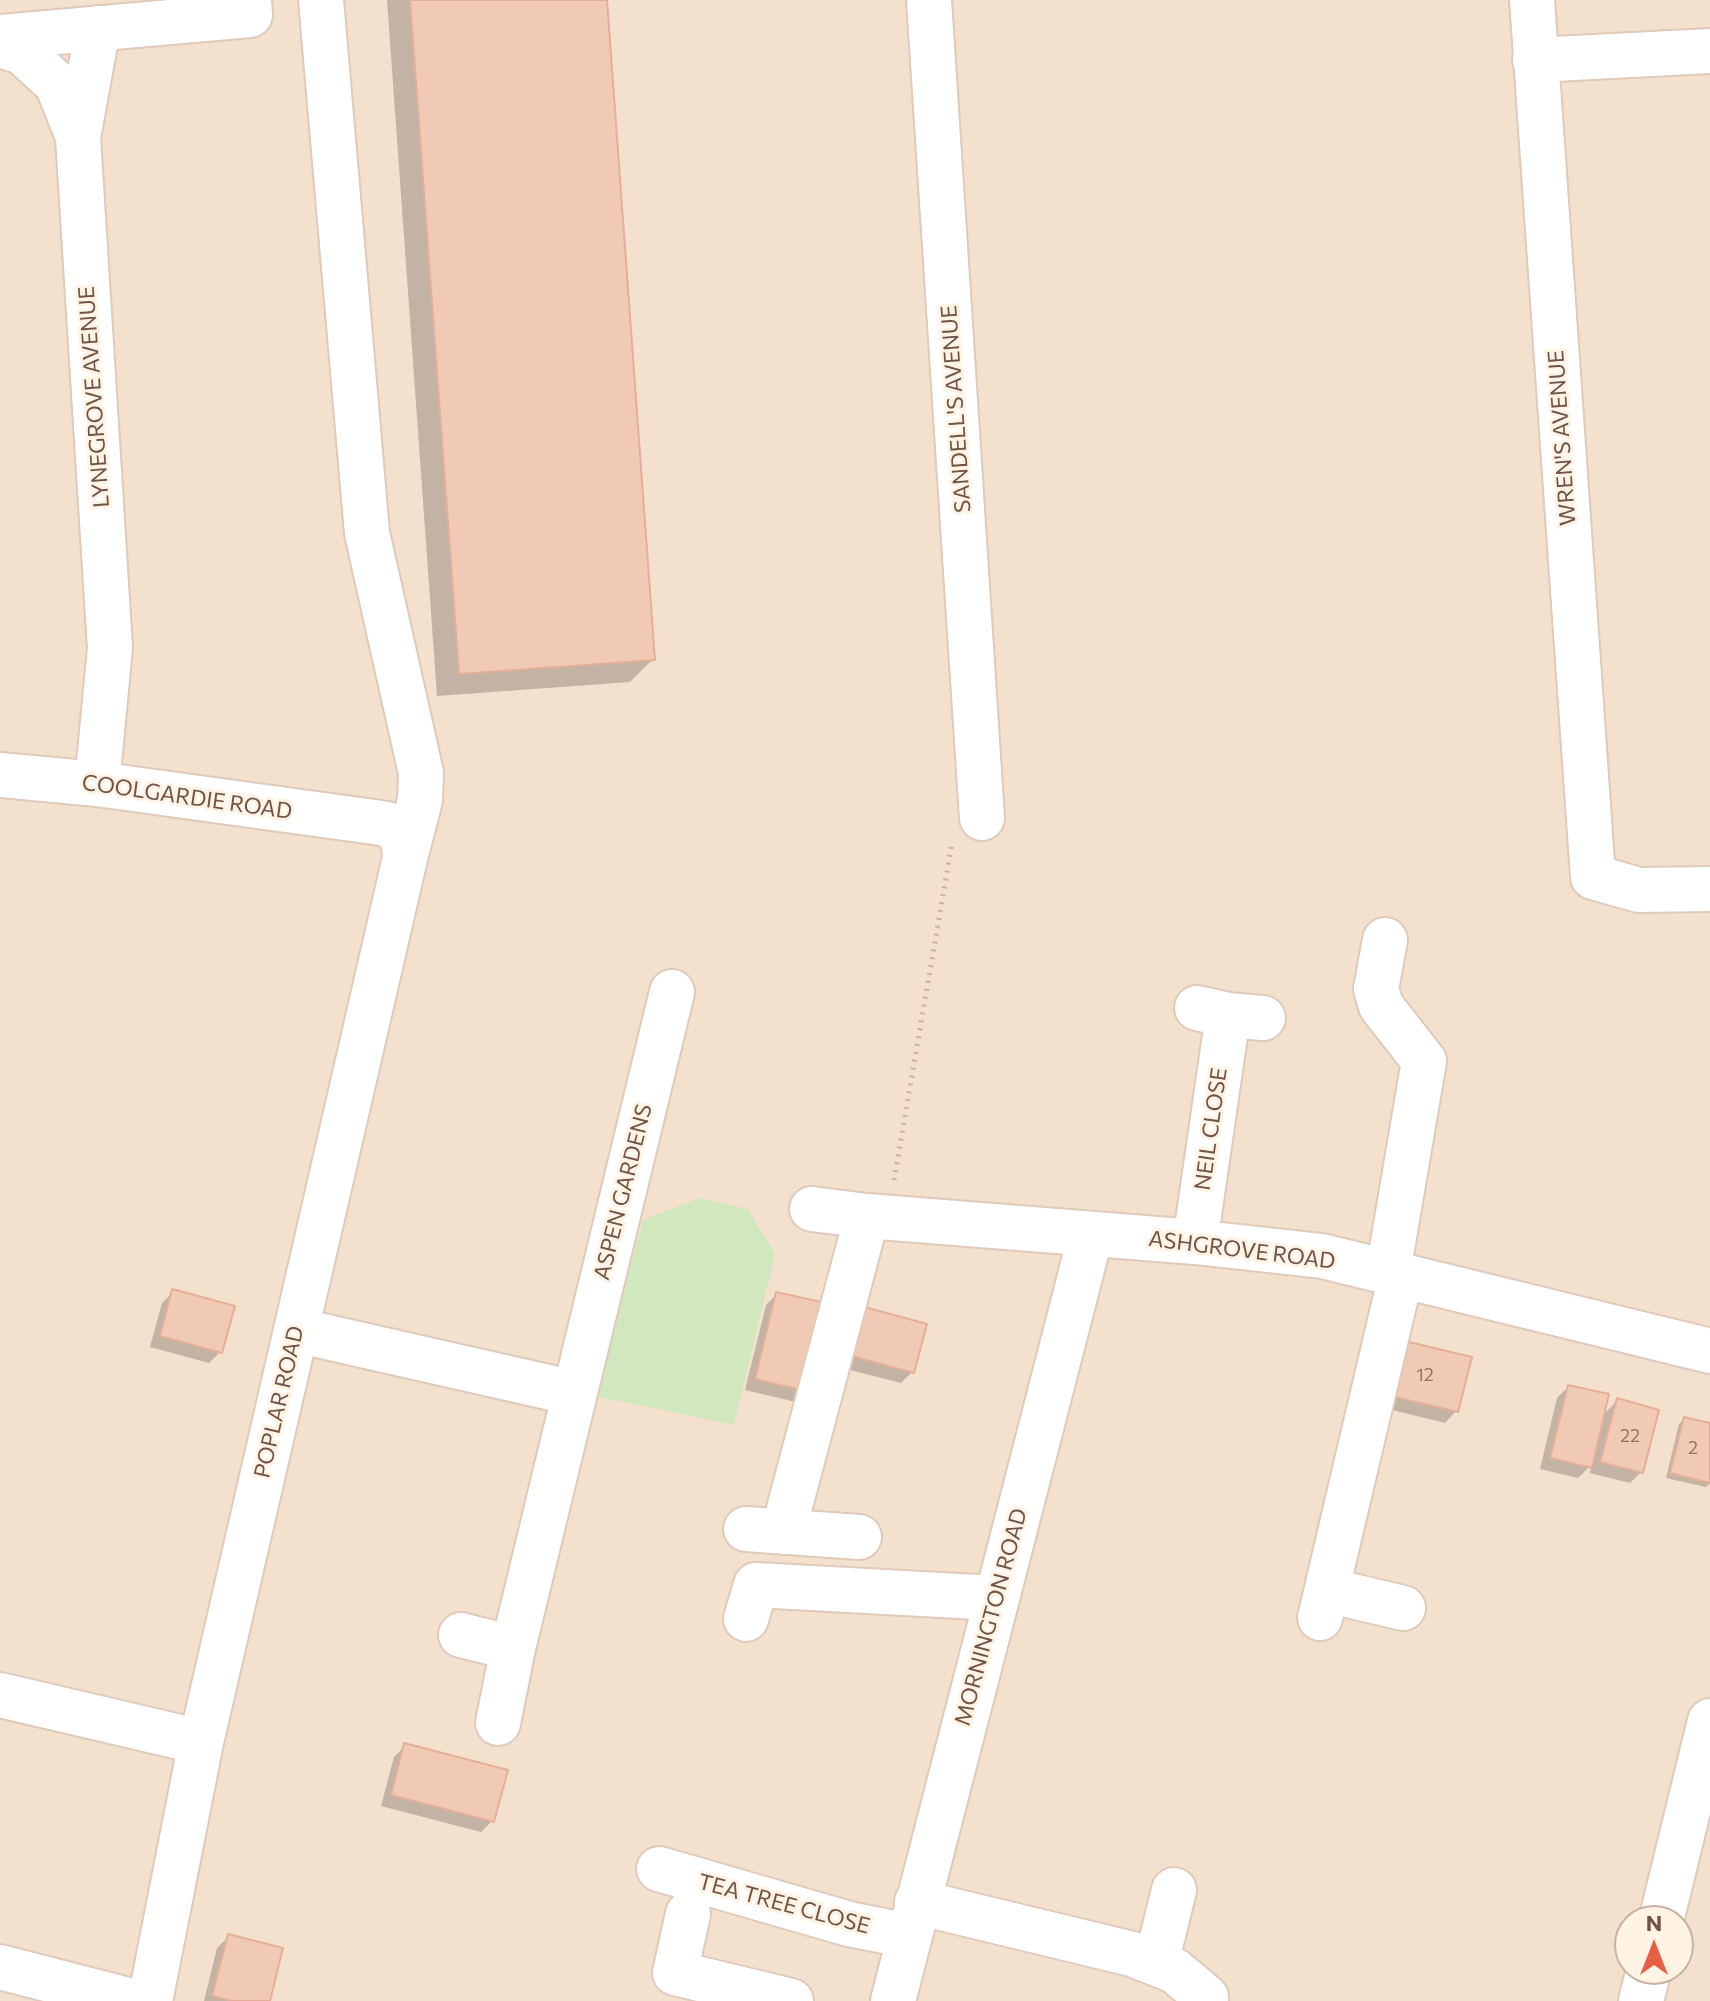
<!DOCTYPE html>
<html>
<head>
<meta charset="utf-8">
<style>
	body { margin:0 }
	#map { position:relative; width:1710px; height:2001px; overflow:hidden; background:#fcefde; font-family:Commissioner,sans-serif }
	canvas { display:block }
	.north { position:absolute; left:1614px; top:1905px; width:80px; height:80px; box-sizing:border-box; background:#fff3e4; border:2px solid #c6b3a5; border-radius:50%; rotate:0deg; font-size:22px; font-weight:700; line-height:32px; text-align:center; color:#715447 }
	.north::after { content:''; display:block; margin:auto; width:28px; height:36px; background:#e65e43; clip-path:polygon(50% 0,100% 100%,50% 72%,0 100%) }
</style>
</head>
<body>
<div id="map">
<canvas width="1710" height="2001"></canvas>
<div class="north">N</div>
</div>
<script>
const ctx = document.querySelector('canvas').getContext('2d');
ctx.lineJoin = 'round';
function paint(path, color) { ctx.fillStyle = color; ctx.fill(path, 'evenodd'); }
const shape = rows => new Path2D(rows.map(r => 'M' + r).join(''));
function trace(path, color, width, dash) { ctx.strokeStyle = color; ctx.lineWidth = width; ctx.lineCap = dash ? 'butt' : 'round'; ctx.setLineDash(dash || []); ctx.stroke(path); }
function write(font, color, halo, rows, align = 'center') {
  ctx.font = font + ' Commissioner,sans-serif'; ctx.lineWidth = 6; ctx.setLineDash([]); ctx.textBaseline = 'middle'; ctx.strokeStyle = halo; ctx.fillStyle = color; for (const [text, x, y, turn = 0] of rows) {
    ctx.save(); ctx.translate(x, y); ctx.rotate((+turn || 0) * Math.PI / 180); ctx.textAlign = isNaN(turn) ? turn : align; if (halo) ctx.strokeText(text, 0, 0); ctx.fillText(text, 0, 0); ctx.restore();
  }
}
const residential = shape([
	[0,0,1710,0,1710,2001,0,2001],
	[1630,1921,1678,1921,1678,1969,1630,1969]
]);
const green = shape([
	[700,1198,748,1209,775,1254,734,1425,596,1396,643,1220]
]);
const shadow = shape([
	[387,0,605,0,653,659,630,682,437,696],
	[173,1292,220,1352,209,1363,150,1347,162,1303],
	[777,1294,828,1306,796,1402,745,1390,766,1305],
	[925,1325,912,1372,901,1383,827,1364],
	[1382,1351,1456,1411,1445,1423,1368,1404],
	[1568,1387,1602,1416,1618,1400,1641,1472,1630,1483,1590,1473,1592,1464,1578,1478,1540,1469,1557,1398],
	[1684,1419,1710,1425,1710,1483,1706,1487,1666,1478,1679,1424],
	[405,1746,492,1821,481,1832,381,1806,394,1757],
	[228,1937,268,2001,204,2001,217,1948]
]);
const building = shape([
	[410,0,607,0,655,660,459,674,410,0],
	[172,1289,235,1306,222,1353,160,1336,172,1289],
	[776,1292,830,1304,809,1392,755,1379,776,1292],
	[850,1303,927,1324,914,1373,837,1352,850,1303],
	[1392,1338,1472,1357,1458,1412,1378,1393,1392,1338],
	[1568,1385,1609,1394,1592,1468,1550,1458,1568,1385],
	[1617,1398,1659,1410,1643,1473,1600,1462,1617,1398],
	[1684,1417,1710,1423,1710,1483,1670,1473,1684,1417],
	[404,1743,508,1770,494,1822,391,1795,404,1743],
	[228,1934,283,1948,270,2001,232,2001,212,1996,228,1934]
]);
const path = shape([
	[894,1180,952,843]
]);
const minor = shape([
	[321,0,367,533,421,773,420,800,405,858],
	[929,0,982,818],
	[1532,0,1593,877,1639,890,1710,889],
	[0,37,250,15,249,0],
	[0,45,22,52,57,84,78,137,110,648,97,784],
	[1535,60,1710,51],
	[78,137,98,28],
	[0,775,97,784,374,822,387,824,400,833,404,845,405,858,201,1742,150,2001],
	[1385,940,1376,989,1381,1006,1424,1061,1388,1272],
	[1197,1008,1228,1015,1263,1018],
	[812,1209,867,1216,1195,1242,1322,1256,1710,1351],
	[1195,1242,1228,1015],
	[296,1330,574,1393],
	[746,1529,859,1537],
	[783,1532,867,1216],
	[1327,1590,1403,1608],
	[1320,1618,1401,1275],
	[746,1619,756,1585,996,1598],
	[461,1635,513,1648],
	[0,1695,201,1742],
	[498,1723,513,1648,672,992],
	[659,1869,849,1924,909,1936],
	[917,1902,1132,1954,1175,1971,1206,1997,1206,2001],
	[688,1914,675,1973,791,2001],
	[1661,1921,1710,1721],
	[1156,1963,1174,1890],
	[0,1967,132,2001],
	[893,2001,1091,1234],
	[1641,2001,1649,1969]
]);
const numberNames = [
	["12",1425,1375],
	["22",1630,1436],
	["2",1693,1448]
];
const streetNames = [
	["LYNEGROVE AVENUE",94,397,-94],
	["SANDELL'S AVENUE",956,409,-94],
	["WREN'S AVENUE",1562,438,-94],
	["COOLGARDIE ROAD",187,797,8],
	["NEIL CLOSE",1211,1129,-82],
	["ASPEN GARDENS",623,1192,-76],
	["ASHGROVE ROAD",1242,1250,7],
	["POPLAR ROAD",279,1402,-77],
	["MORNINGTON ROAD",991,1617,-75],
	["TEA TREE CLOSE",784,1904,15]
];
paint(residential, '#f3e0cd');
paint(green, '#d1e8be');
paint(shadow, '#0003');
paint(building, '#f1cab6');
trace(building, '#e3b097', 2);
trace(minor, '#dfcabb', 48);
trace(path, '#d5ae9a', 5, [2, 6]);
trace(minor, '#fff', 44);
write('18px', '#917263', null, numberNames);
write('22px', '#715447', '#fff3e4', streetNames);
</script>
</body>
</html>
